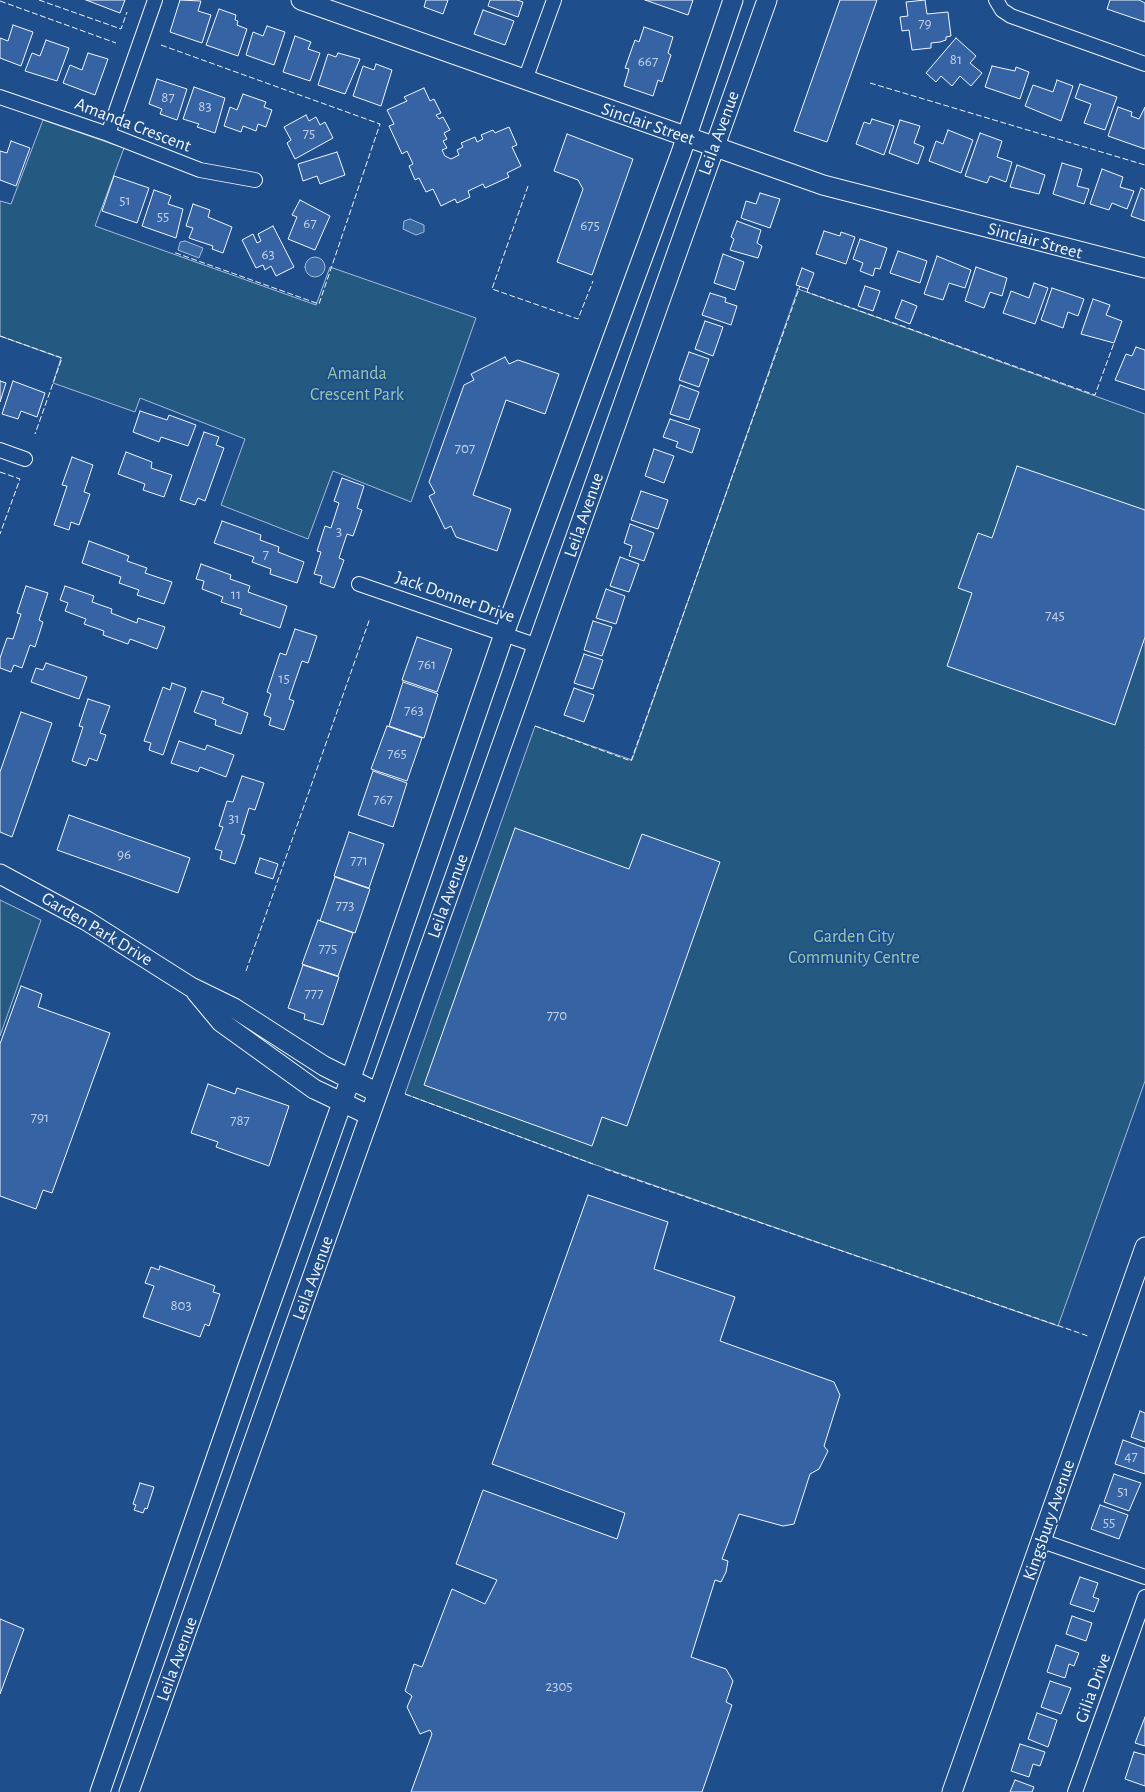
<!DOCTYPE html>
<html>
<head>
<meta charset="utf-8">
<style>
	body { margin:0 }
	canvas { display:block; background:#1f4e8c }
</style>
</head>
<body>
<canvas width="1145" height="1792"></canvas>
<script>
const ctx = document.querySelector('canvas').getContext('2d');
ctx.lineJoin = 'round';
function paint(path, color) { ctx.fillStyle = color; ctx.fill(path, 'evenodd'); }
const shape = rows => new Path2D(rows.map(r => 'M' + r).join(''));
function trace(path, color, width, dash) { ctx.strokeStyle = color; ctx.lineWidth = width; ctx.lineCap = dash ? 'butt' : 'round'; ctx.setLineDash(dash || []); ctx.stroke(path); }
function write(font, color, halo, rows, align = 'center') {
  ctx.font = font + ' "Alegreya Sans",sans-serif'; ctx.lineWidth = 4; ctx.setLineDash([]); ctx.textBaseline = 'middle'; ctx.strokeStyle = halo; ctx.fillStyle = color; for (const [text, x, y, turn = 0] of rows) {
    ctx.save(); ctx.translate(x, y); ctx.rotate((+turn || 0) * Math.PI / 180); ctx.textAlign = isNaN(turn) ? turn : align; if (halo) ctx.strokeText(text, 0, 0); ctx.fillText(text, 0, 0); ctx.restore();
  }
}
const green = shape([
	[43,120,124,148,95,226,316,305,330,267,476,318,411,502,333,471,308,539,221,505,245,439,140,398,135,412,53,383,61,358,0,336,0,201,11,204,43,120],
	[798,289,1145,414,1145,1081,1058,1326,593,1164,405,1094,535,726,632,760,798,289],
	[0,900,41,920,0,1036,0,900]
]);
const water = shape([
	[410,219,424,225,424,232,416,235,403,229,404,221,410,219],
	[185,241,203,248,199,258,178,250,180,242,185,241],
	'305 267a10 10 0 1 1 20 0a10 10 0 1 1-20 0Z'
]);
const building = shape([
	[86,0,125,0,120,13,86,0],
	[180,0,201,1,198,11,211,15,202,43,170,32,180,0],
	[426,0,448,0,443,14,424,7,426,0],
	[490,0,517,0,523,2,518,17,488,6,490,0],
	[645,0,693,0,688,15,645,0],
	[840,0,877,0,827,142,794,131,840,0],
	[925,0,927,14,948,12,951,36,946,37,946,40,940,42,931,43,931,48,912,50,909,30,902,31,900,17,908,16,906,2,925,0],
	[1110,0,1139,0,1145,3,1145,22,1107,9,1110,0],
	[219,9,236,15,235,20,238,21,237,25,247,29,238,56,206,45,219,9],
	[483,10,514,21,505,45,474,34,483,10],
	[13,25,33,32,21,66,0,58,0,38,8,41,13,25],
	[267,26,285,32,274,65,246,55,253,32,263,36,267,26],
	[644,27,673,37,668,53,671,55,662,82,658,80,653,96,624,86,629,69,625,68,635,40,639,42,644,27],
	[295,36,311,42,308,49,320,53,310,81,283,72,295,36],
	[956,38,976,56,970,63,982,73,971,86,960,76,952,86,941,76,936,82,926,73,956,38],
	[46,40,69,48,57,81,25,71,32,53,40,56,46,40],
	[88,53,108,59,95,95,63,83,70,65,82,70,88,53],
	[338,53,360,59,345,94,318,85,328,54,336,57,338,53],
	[376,64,392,70,381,106,353,96,363,66,374,70,376,64],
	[992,66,1015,71,1016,67,1029,72,1020,99,985,87,992,66],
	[157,79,187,89,177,120,160,114,162,109,149,104,157,79],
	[1057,80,1073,86,1061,121,1025,106,1033,85,1053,92,1057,80],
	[1080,84,1117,97,1105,130,1084,123,1091,104,1075,98,1080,84],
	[194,87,225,98,215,133,197,127,199,124,183,119,194,87],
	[424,88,430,101,434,99,441,113,436,115,439,119,443,117,450,130,444,133,447,139,443,141,447,148,442,150,445,156,451,159,459,155,457,150,463,147,461,143,475,137,477,142,483,139,481,135,493,130,495,133,509,127,517,145,512,147,521,166,507,173,509,177,485,188,483,184,468,191,470,197,457,203,455,199,441,206,433,189,426,192,419,178,415,180,409,166,413,164,407,151,402,154,389,126,394,124,387,110,407,101,404,97,424,88],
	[243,94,266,102,264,107,272,110,266,127,258,124,256,131,243,126,241,132,224,126,230,107,237,110,243,94],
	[1118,107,1132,112,1131,116,1139,119,1145,107,1145,149,1108,136,1118,107],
	[306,115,309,121,316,117,320,125,325,122,333,138,295,159,287,143,291,140,284,127,306,115],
	[872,119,894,126,884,155,856,144,864,122,870,124,872,119],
	[900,120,920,126,914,143,924,147,918,164,889,153,900,120],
	[948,130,973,140,961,173,929,161,936,141,943,144,948,130],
	[980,133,1002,141,997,157,1012,162,1006,182,990,176,987,183,965,176,980,133],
	[567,134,633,159,592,275,557,262,583,189,578,180,554,171,567,134],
	[11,141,30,148,16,186,0,180,0,151,7,153,11,141],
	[337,152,345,175,320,184,317,176,303,181,298,164,337,152],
	[1062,163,1082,169,1077,186,1089,189,1084,204,1053,194,1062,163],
	[1017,165,1045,175,1039,194,1010,187,1017,165],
	[1102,169,1123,177,1120,187,1134,191,1127,209,1112,203,1109,210,1090,204,1102,169],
	[114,176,149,188,137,223,102,211,114,176],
	[1141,188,1145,190,1145,221,1131,216,1141,188],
	[154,190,171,196,168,204,183,209,176,238,142,226,154,190],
	[760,193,780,199,770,228,741,218,746,201,756,204,760,193],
	[300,200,330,216,315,250,288,239,297,217,292,215,300,200],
	[193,204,210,210,208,217,232,227,223,253,212,249,213,246,189,238,193,228,186,226,193,204],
	[737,221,761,230,757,243,762,246,758,258,730,250,734,239,731,237,737,221],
	[273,226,294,267,276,276,271,266,265,270,263,265,256,268,242,240,253,234,257,243,261,241,258,234,273,226],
	[824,231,840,236,841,232,855,237,846,264,816,254,824,231],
	[860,239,887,248,880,269,875,268,873,276,860,271,863,263,853,259,860,239],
	[898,251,927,261,920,283,890,273,898,251],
	[723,254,744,262,735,290,714,283,723,254],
	[937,256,971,270,965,288,949,283,943,300,924,294,937,256],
	[976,267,1007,278,1002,296,990,292,984,308,965,301,976,267],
	[802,268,814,273,808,289,796,285,802,268],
	[1034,283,1048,288,1035,324,1003,313,1011,291,1029,298,1034,283],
	[865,286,880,291,873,311,858,306,865,286],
	[1052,288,1084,299,1078,316,1068,312,1063,328,1041,320,1052,288],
	[710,293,726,298,725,302,737,306,731,325,702,315,710,293],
	[1093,299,1110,305,1106,315,1122,321,1114,343,1081,334,1093,299],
	[902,300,917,306,910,324,895,318,902,300],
	[705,321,723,327,713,356,695,349,705,321],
	[1136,347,1145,350,1145,390,1115,380,1126,354,1132,356,1136,347],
	[689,352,709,359,699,387,679,380,689,352],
	[505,357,509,364,518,360,559,374,545,414,506,400,473,495,511,509,497,551,456,537,451,526,445,529,429,496,435,493,429,482,464,385,474,380,471,374,505,357],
	[0,381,6,383,0,402,0,381],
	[13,381,45,393,37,417,21,411,18,419,2,414,13,381],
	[680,385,699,392,689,420,670,414,680,385],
	[140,411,167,420,169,415,196,425,188,446,161,437,159,442,133,432,140,411],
	[670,419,700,429,692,453,676,447,678,442,663,437,670,419],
	[204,432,219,437,216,445,224,448,205,501,198,498,195,505,180,500,204,432],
	[654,449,674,456,664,483,645,476,654,449],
	[126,452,152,462,151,468,172,475,164,497,143,490,145,484,118,474,126,452],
	[72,457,93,465,84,492,90,494,79,525,71,522,69,530,54,525,67,486,62,485,72,457],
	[1017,466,1145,510,1145,637,1115,725,947,666,972,593,958,588,978,533,992,538,1017,466],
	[342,478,364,486,357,508,362,510,353,536,347,534,339,558,344,560,334,588,320,583,322,576,314,574,321,552,317,551,325,526,331,528,339,503,334,501,342,478],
	[641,491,668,500,658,529,631,520,641,491],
	[222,521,261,535,260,540,279,547,278,552,304,562,297,583,270,574,271,569,252,562,254,557,214,543,222,521],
	[630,524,654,533,644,561,629,556,632,546,624,543,630,524],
	[89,541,129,556,127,561,147,568,145,573,172,582,164,604,137,595,139,590,119,583,121,577,82,563,89,541],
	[620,557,639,564,629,592,610,586,620,557],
	[201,564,231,575,230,579,250,586,248,592,287,606,280,628,240,614,242,609,221,602,223,597,202,589,204,581,196,579,201,564],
	[26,586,48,593,39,620,43,622,35,647,30,645,22,668,14,665,11,672,0,668,0,658,7,638,13,639,21,614,17,613,26,586],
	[65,586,94,596,92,602,112,609,111,613,137,623,138,618,165,627,157,649,130,639,128,644,103,635,104,631,84,624,86,619,65,611,68,603,60,600,65,586],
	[606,589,625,596,616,624,596,618,606,589],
	[593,621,612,627,602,656,584,650,593,621],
	[295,629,317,636,308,663,302,661,289,699,294,701,284,730,269,725,271,718,264,715,271,694,267,692,280,653,286,655,295,629],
	[417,637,452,649,437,692,402,680,417,637],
	[584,654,603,660,593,689,574,683,584,654],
	[46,663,87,677,79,699,31,682,36,668,43,670,46,663],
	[403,682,438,694,424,738,389,726,403,682],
	[172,683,186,688,163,755,149,750,151,743,144,741,163,687,170,690,172,683],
	[574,688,594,695,584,722,564,715,574,688],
	[202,691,224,698,222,703,248,713,241,734,215,725,216,720,194,712,202,691],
	[88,699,110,706,100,733,106,735,97,761,89,758,86,766,72,761,83,727,79,726,88,699],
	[21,712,52,723,12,837,0,832,0,772,21,712],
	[387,726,422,738,407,781,371,769,387,726],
	[179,741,205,750,207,745,234,755,226,777,200,767,198,772,171,763,179,741],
	[373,771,407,783,393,827,358,815,373,771],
	[242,776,264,783,255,810,249,808,241,834,245,835,235,864,220,859,222,851,215,849,223,827,219,826,227,801,233,802,242,776],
	[69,815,190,858,178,893,57,850,69,815],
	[515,828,629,869,642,834,720,862,627,1126,602,1117,592,1146,424,1085,515,828],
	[349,832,384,844,369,888,334,876,349,832],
	[260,858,278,864,273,879,255,873,260,858],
	[335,877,370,889,355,933,320,921,335,877],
	[318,920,353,933,338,976,302,964,318,920],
	[303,965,339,977,323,1025,304,1019,305,1014,288,1008,303,965],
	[21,986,42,994,38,1007,110,1033,52,1193,43,1190,36,1209,0,1196,0,1044,21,986],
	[208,1084,235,1094,237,1088,289,1106,269,1166,216,1147,218,1142,191,1133,208,1084],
	[588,1195,668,1222,654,1269,735,1297,720,1341,834,1382,840,1395,824,1446,828,1451,819,1469,810,1474,794,1524,783,1526,739,1514,722,1559,728,1561,726,1572,721,1582,715,1580,691,1657,726,1669,733,1681,726,1702,732,1705,702,1792,411,1792,432,1734,430,1730,420,1734,407,1707,412,1696,405,1691,414,1664,422,1667,452,1589,485,1604,497,1580,456,1564,483,1490,617,1539,625,1513,492,1464,588,1195],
	[160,1266,215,1286,213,1292,220,1294,209,1326,205,1324,200,1337,143,1317,154,1286,145,1283,151,1267,159,1270,160,1266],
	[1140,1411,1145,1413,1145,1442,1131,1437,1140,1411],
	[1123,1440,1145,1448,1145,1474,1115,1464,1123,1440],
	[1114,1474,1141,1483,1129,1511,1104,1502,1114,1474],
	[140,1483,154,1487,147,1509,145,1508,143,1513,134,1510,136,1505,133,1504,140,1483],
	[1100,1505,1128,1515,1119,1539,1091,1529,1100,1505],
	[1080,1577,1098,1583,1093,1597,1099,1599,1094,1612,1070,1604,1080,1577],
	[1072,1616,1092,1623,1086,1641,1066,1634,1072,1616],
	[0,1619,24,1629,0,1694,0,1619],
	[1056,1645,1079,1653,1074,1666,1069,1664,1065,1678,1047,1672,1056,1645],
	[1050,1681,1071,1688,1061,1714,1041,1707,1050,1681],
	[1037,1713,1057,1720,1048,1747,1028,1739,1037,1713],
	[1145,1717,1145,1746,1135,1743,1145,1717],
	[1020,1744,1045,1752,1040,1766,1033,1764,1029,1777,1011,1771,1020,1744],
	[1134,1752,1145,1755,1145,1786,1125,1779,1134,1752],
	[1015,1780,1034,1787,1032,1792,1010,1792,1015,1780]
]);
const street = shape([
	[996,0,1002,10,1011,16,1145,64],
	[525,80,554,0],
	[0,97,108,134,200,170,255,180],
	[108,134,155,0],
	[0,450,25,459],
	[359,584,538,646],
	[1042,1541,1145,1577],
	[1075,1792,1145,1597]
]);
const secondary = shape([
	[301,0,823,185,1145,268],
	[0,874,87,921,191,987,234,1008,324,1066,378,1093],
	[196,992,221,1022,314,1089,369,1115],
	[100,1792,246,1372,358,1058,504,634,681,153,733,0],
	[129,1792,767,0],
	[952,1792,1145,1247]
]);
const fence = shape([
	[39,0,121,29,127,12],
	[0,1,116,43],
	[161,45,380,124,319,304,173,252],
	[870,83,1145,165],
	[528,186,492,289,578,319,593,281],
	[808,289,807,292,1095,395,1114,343],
	[0,336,62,358,35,434],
	[0,472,20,479,0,534],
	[535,726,631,761,800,286],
	[246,971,370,618],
	[405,1094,593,1164],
	[605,1169,871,1261],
	[881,1264,1088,1336]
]);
const numberNames = [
	["79",925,23],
	["81",956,59],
	["667",648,61],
	["87",168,97],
	["83",205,106],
	["75",309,133],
	["51",125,200],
	["55",163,216],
	["67",310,223],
	["675",590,225],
	["63",268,254],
	["707",465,448],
	["3",339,531],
	["7",266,554],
	["11",236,594],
	["745",1055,615],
	["761",427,664],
	["15",284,678],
	["763",414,710],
	["765",397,753],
	["767",383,799],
	["31",234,818],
	["96",124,854],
	["771",359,860],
	["773",345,905],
	["775",328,948],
	["777",314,993],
	["770",557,1015],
	["791",40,1117],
	["787",240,1120],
	["803",181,1305],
	["47",1131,1456],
	["51",1123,1491],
	["55",1109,1522],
	["2305",559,1686]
];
const streetNames = [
	["Sinclair Street",648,124,19],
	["Amanda Crescent",133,125,21],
	["Leila Avenue",719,133,-70],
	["Sinclair Street",1035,241,15],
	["Leila Avenue",584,515,-71],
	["Jack Donner Drive",455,597,19],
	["Leila Avenue",448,896,-70],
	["Garden Park Drive",97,929,31],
	["Leila Avenue",313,1278,-70],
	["Kingsbury Avenue",1049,1520,-71],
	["Leila Avenue",177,1659,-70],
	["Gilia Drive",1093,1688,-70]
];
const parkNames = [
	["Amanda",357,374],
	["Crescent Park",357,395],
	["Garden City",854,937],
	["Community Centre",854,958]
];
paint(green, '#245a82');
trace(green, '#a8bbd7', 1);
paint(water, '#3b69a3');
trace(water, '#a8bbd7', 1);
paint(building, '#3563a3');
trace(building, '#f2f6ff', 1);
trace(street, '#f2f6ff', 16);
trace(secondary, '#f2f6ff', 21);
trace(street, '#1f4e8c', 14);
trace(secondary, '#1f4e8c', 19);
trace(fence, '#f2f6ff', 1, [6, 2.5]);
write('15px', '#c3d1e8', null, numberNames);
write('18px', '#f2f6ff', '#1f4e8c', streetNames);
write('18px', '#97c8a6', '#1f4e8c', parkNames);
</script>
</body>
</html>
